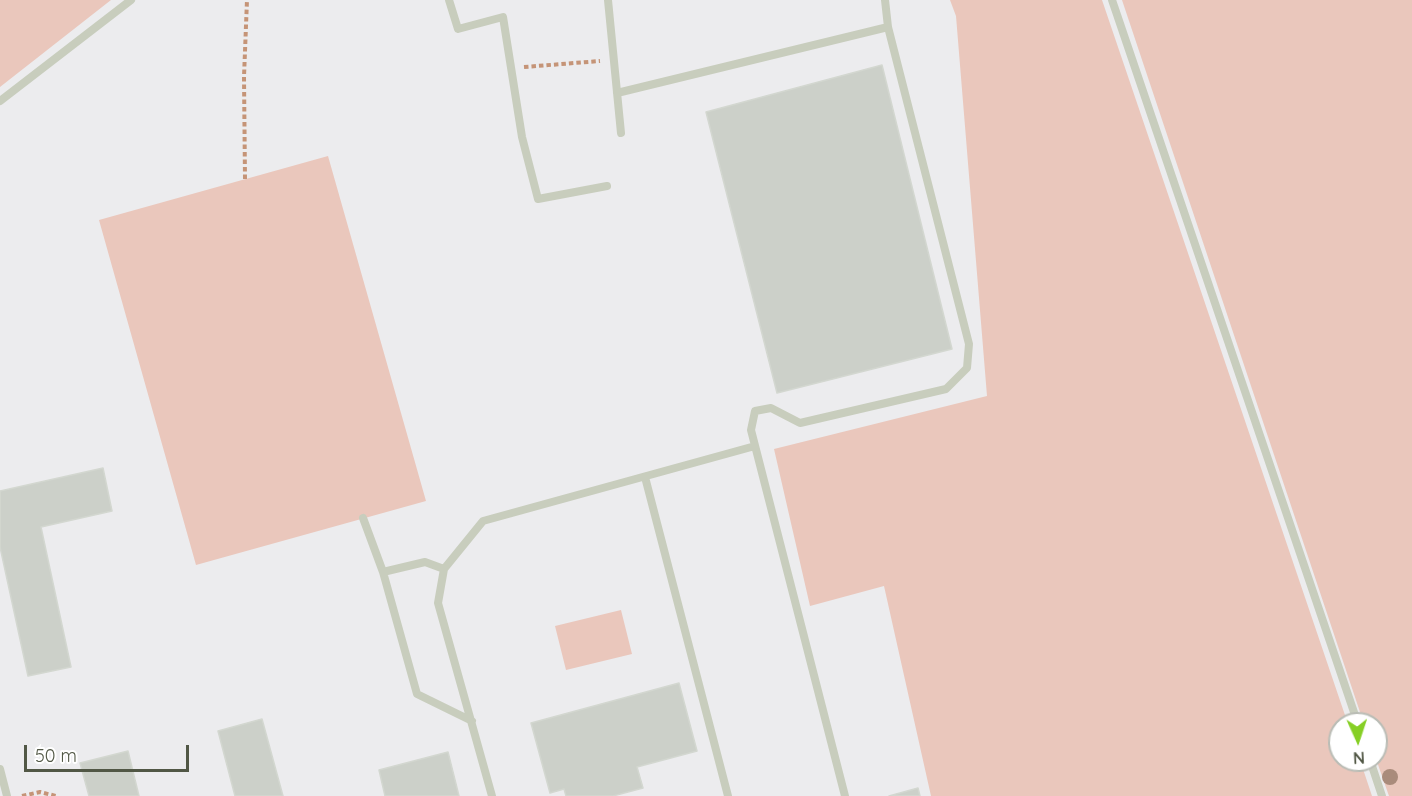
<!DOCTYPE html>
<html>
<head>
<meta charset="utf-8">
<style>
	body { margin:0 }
	#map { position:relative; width:1412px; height:796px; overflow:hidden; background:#ececee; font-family:Quicksand,sans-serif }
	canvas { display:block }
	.north { position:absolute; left:1328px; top:712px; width:60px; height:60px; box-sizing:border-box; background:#fff; border:2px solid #b9bcb5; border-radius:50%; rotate:177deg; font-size:16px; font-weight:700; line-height:24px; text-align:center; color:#515745 }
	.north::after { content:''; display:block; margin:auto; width:21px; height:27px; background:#86cf25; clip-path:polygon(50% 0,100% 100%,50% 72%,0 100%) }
	.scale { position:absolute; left:24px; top:745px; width:165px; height:27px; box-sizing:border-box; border:3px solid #515745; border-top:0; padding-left:8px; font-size:18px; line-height:21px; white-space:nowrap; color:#515745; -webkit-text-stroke:4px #fff; paint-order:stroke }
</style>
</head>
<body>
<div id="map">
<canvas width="1412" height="796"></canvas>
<div class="north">N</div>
<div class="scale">50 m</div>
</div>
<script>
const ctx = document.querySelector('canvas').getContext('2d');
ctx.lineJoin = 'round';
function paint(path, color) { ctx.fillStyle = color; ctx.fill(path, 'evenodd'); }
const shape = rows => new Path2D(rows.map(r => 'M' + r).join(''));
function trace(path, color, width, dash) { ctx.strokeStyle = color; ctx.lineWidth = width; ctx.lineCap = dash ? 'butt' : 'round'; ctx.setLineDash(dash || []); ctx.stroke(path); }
const green = shape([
	[0,0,111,0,0,87],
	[950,0,1102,0,1348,724,1340,724,1340,760,1360,760,1372,796,931,796,884,586,810,606,774,449,987,396,956,16],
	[1122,0,1412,0,1412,796,1389,796,1376,759,1376,724,1364,724],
	[328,156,426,501,196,565,99,220],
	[621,610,632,654,566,670,555,626]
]);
const building = shape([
	[882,65,952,349,777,393,706,112,882,65],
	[103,468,112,511,41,527,71,667,28,676,0,547,0,491,103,468],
	[679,683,697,751,637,767,643,788,613,796,566,796,564,789,550,793,531,723,679,683],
	[262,719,283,796,235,796,218,731,262,719],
	[128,751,139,796,89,796,80,763,128,751],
	[448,752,459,796,385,796,379,770,448,752],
	[918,788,920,796,889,796,918,788]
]);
const path = shape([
	[524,67,600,61],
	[245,179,244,77,247,0],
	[22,796,40,792,56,796]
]);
const service = shape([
	[449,0,458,29,503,17,522,137,538,199,607,186],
	[608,0,621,133],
	[1112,0,1358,724],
	[617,93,888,27],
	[0,101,131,0],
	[645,477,728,796],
	[363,518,383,572,425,562,444,569],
	[383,572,417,694,472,721],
	[1370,760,1382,796],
	[0,769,7,796],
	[492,796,438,603,444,569,483,521,755,446],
	[845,796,751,430,755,411,771,408,800,423,946,389,967,368,969,344,888,27,885,0]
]);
const trees = [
	[1390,777]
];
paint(green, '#eac7bc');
paint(building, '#ccd0c9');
trace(building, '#d3d7d0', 1.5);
trace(path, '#c59477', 4, [4.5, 3]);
trace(service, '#c8cdbd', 8);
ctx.fillStyle = '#a98b7b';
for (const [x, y] of trees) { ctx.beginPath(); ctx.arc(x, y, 8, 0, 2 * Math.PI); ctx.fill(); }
</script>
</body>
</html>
